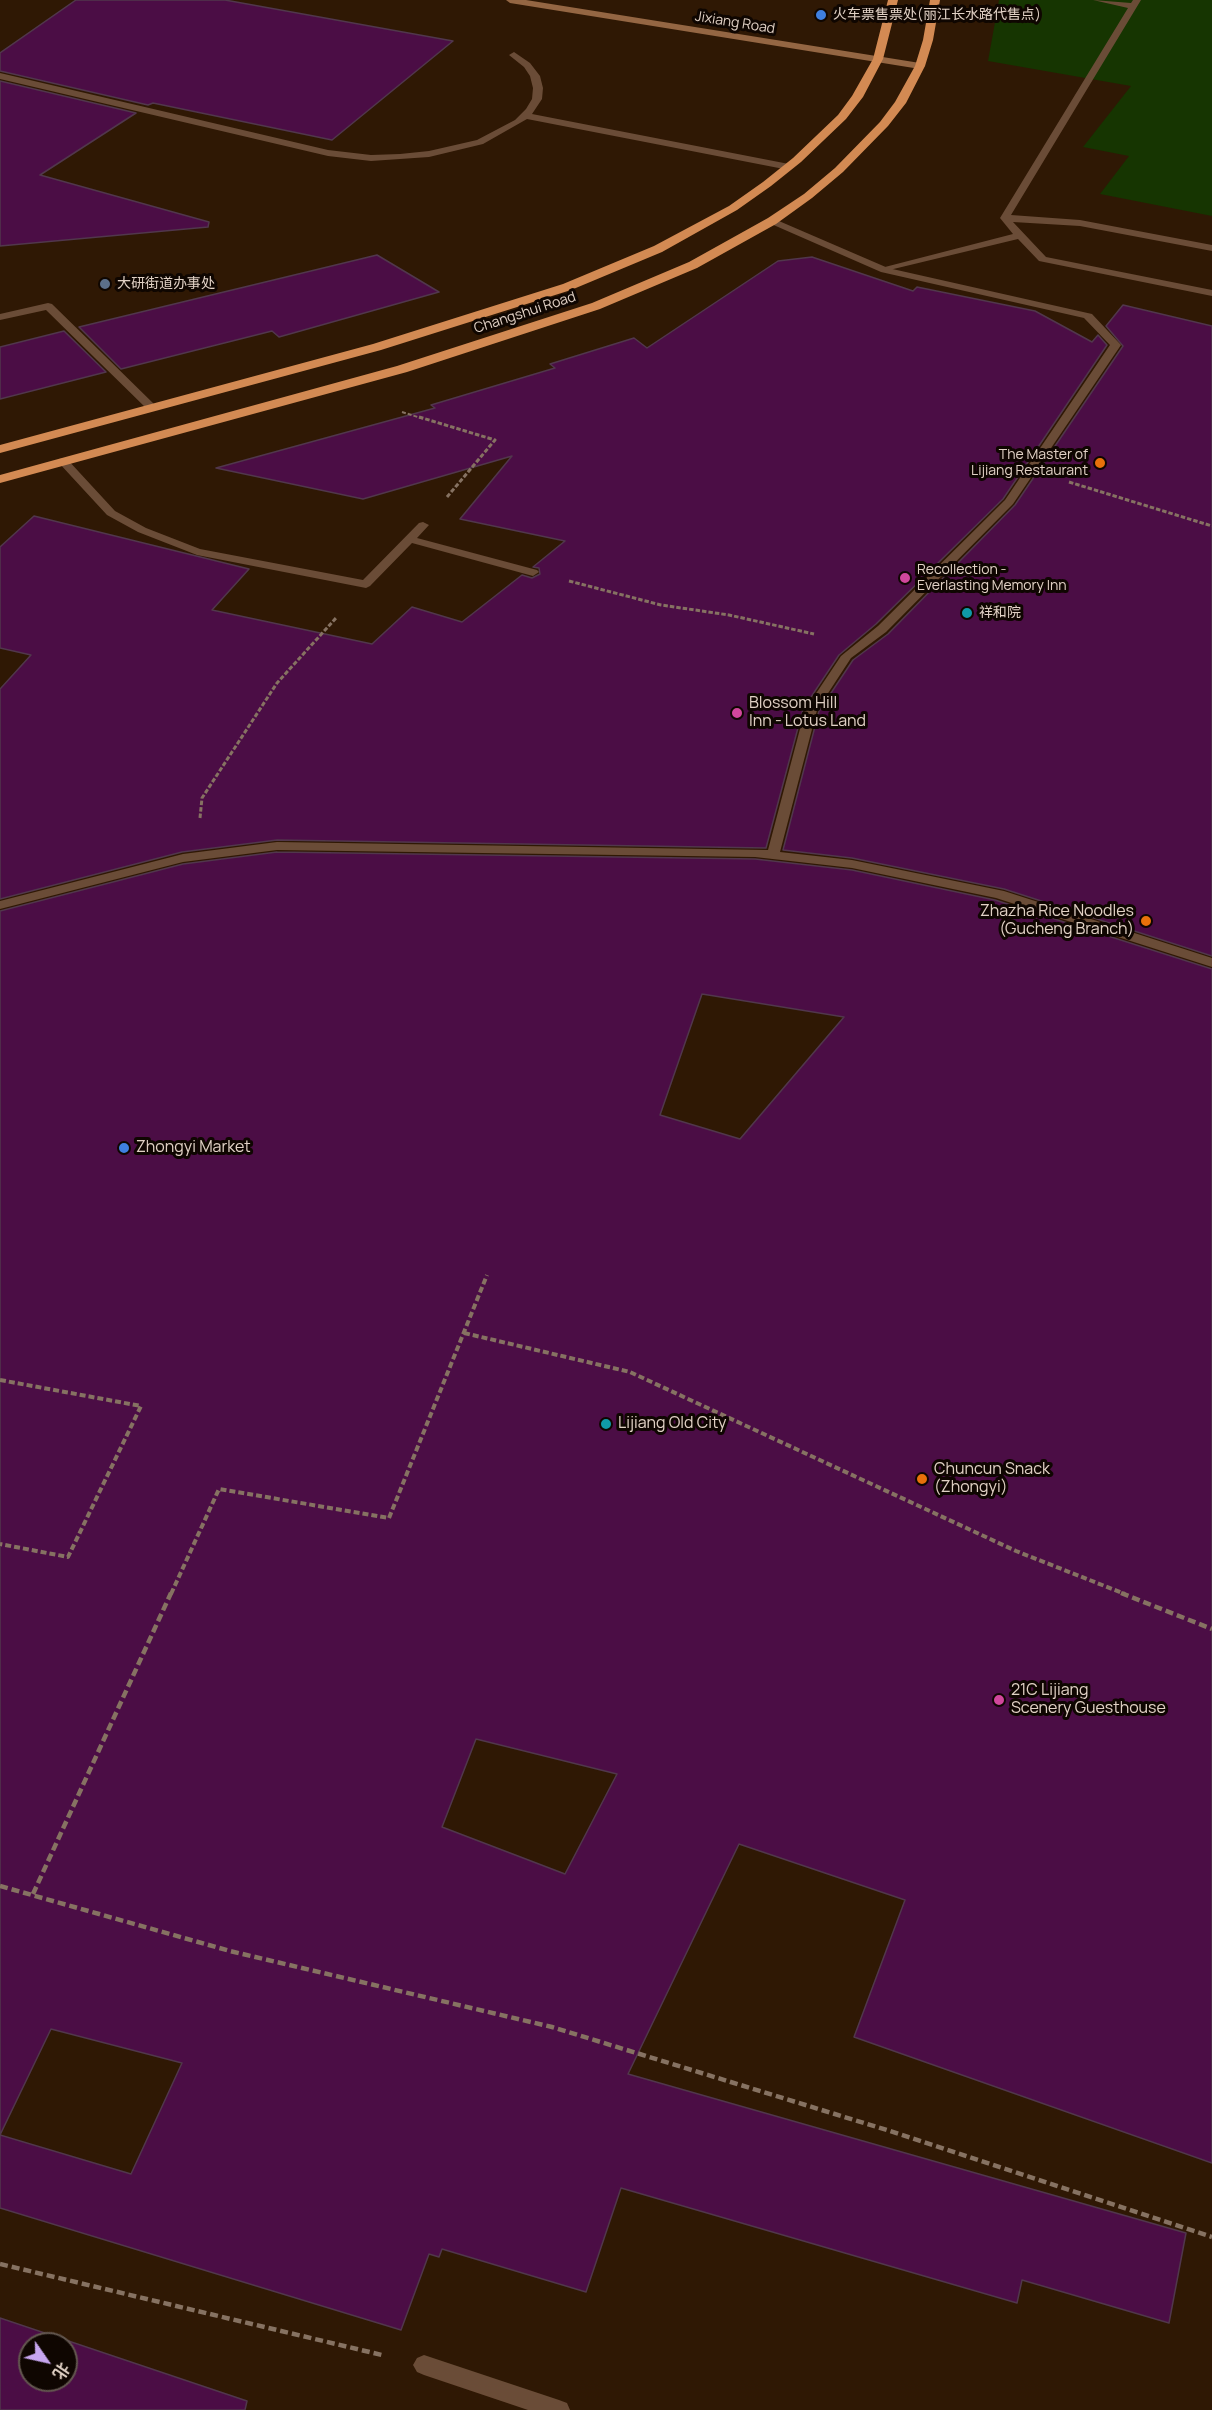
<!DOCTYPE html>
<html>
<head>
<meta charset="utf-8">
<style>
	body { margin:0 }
	#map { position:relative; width:1212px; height:2410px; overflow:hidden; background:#2f1804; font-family:Manrope,"Noto Sans SC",sans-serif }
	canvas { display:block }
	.north { position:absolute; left:18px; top:2332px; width:60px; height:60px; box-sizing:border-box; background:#0f0601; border:2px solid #63574f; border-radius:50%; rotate:124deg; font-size:16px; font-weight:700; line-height:24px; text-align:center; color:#e1d1c5 }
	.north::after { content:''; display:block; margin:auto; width:21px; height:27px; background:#c7a6ef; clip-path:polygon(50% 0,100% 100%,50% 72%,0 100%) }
</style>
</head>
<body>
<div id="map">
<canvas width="1212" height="2410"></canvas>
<div class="north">北</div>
</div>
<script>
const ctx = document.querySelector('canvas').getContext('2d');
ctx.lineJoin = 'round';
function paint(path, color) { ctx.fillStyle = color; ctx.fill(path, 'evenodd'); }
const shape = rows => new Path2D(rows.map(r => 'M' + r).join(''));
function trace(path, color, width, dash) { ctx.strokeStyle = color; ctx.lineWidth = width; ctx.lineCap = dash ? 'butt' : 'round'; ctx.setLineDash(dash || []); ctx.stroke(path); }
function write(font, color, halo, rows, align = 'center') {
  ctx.font = font + ' Manrope,"Noto Sans SC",sans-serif'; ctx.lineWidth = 6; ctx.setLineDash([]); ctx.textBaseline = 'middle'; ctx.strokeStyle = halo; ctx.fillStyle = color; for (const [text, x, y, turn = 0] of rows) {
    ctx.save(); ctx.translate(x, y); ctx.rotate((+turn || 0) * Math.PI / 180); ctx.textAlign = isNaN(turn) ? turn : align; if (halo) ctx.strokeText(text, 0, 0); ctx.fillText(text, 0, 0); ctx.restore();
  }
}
const green = shape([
	[999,0,1212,0,1212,216,1100,194,1129,156,1083,147,1131,86,988,61]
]);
const building = shape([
	[76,0,225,0,453,41,332,140,153,103,148,105,0,71,0,53,76,0],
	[0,81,136,113,40,175,209,222,208,227,0,246,0,81],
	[377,255,439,292,279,337,272,331,121,369,79,327,377,255],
	[812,257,913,291,917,287,1035,311,1092,342,1098,335,1107,345,1003,499,876,624,839,655,803,709,766,848,277,840,182,852,0,899,0,689,31,655,0,648,0,547,34,516,249,569,212,610,372,644,412,607,462,622,522,575,532,578,540,574,539,568,533,567,565,541,460,519,512,456,363,499,216,468,435,408,431,405,555,368,550,364,634,338,647,348,778,261,812,257],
	[1123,305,1212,326,1212,956,1004,889,852,858,783,850,819,711,853,660,888,634,1015,505,1123,346,1106,326,1123,305],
	[64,331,106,372,0,399,0,347,64,331],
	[277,852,755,859,852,870,995,900,1212,969,1212,2163,854,2037,905,1900,739,1844,628,2074,1186,2233,1169,2323,1022,2280,1017,2303,621,2188,586,2292,442,2249,439,2257,429,2254,401,2330,0,2208,0,911,183,864,277,852],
	[702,994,844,1017,740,1139,660,1115,702,994],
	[476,1739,617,1774,565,1874,442,1827,476,1739],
	[51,2029,182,2063,131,2174,0,2135,51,2029],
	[0,2318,247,2401,245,2410,0,2410,0,2318],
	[30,2344,66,2344,66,2380,30,2380,30,2344]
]);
const pathFar3 = shape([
	[402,412,424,419]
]);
const pathFar2 = shape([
	[419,417,495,440,447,497],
	[1069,482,1212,526],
	[569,581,661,605,729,615,814,634],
	[200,818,202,798,277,683,336,618]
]);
const pathFar1 = shape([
	[464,1333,630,1372,1016,1551,1125,1594],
	[0,1380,141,1406,68,1557,0,1544],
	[171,1594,219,1489,389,1518,487,1275]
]);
const path = shape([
	[1121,1593,1212,1629],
	[0,1886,230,1951,552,2027,890,2131,1212,2237],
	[33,1894,171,1593],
	[0,2264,382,2355]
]);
const lane = shape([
	[1093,0,1131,3,1133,0,1141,0,1011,215,1080,220,1212,245,1212,251,1080,226,1013,222,1046,257,1212,290,1212,296,1039,261,1018,239,881,272,881,268,1013,234,1000,218,1128,8,1093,0],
	[514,52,530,63,540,76,543,88,542,99,532,114,789,164,794,167,789,170,527,119,483,144,429,157,371,161,328,156,0,79,0,73,328,150,371,155,400,154,429,151,477,140,515,120,526,109,532,99,533,88,530,76,524,67,509,55,514,52],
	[48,303,52,304,156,406,156,410,148,410,46,310,0,320,0,314,48,303],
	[63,458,67,459,115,511,146,528,200,549,363,580,419,523,423,522,429,525,417,538,537,570,539,572,533,576,412,543,370,586,366,588,197,555,138,532,107,515,59,463,59,459,63,458],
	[424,2355,559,2400,567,2403,570,2410,528,2410,424,2375,417,2372,413,2365,417,2358,424,2355]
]);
const street = shape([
	[772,218,888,268,1092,314,1121,345,1013,504,886,632,851,658,817,710,780,852,852,860,1004,891,1212,958,1212,967,996,898,852,868,755,857,277,850,183,862,0,909,0,901,183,854,277,842,768,850,805,710,841,656,878,626,1005,500,1110,345,1084,318,881,272,769,223,769,219,772,218]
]);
const secondary = shape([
	[506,0,526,0,920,63,925,66,920,69,510,3,506,0]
]);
const highway = shape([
	[888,0,898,0,883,59,863,97,846,119,801,162,771,186,737,210,662,252,571,290,381,350,0,453,0,445,373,344,563,284,654,246,729,206,763,182,793,158,838,115,852,96,873,59,888,0],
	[930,0,940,0,933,40,925,66,906,103,888,126,843,172,812,198,776,224,697,268,600,309,407,372,0,483,0,475,397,366,592,303,689,262,768,218,804,194,835,168,880,122,895,102,915,66,923,40,930,0]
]);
const markers = [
	[821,15,6,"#3f7fe0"],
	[105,284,6,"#5c6f8a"],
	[1100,463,6,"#e8710a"],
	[905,578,6,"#d1479c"],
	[967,613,6,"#0f9aa8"],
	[737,713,6,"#d1479c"],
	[1146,921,6,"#e8710a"],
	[124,1148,6,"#3f7fe0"],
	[606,1424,6,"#0f9aa8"],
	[922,1479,6,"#e8710a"],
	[999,1700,6,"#d1479c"]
];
const farPoinames = [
	["火车票售票处(丽江长水路代售点)",833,15],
	["大研街道办事处",117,284],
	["The Master of",1088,455,"right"],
	["Lijiang Restaurant",1088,471,"right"],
	["Recollection -",917,570],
	["Everlasting Memory Inn",917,586],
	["祥和院",979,613]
];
const farStreetnames = [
	["Jixiang Road",735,23,9],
	["Changshui Road",525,313,-18]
];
const poiNames = [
	["Blossom Hill",749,704],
	["Inn - Lotus Land",749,722],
	["Zhazha Rice Noodles",1134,912,"right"],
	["(Gucheng Branch)",1134,930,"right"],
	["Zhongyi Market",136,1148],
	["Lijiang Old City",618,1424],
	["Chuncun Snack",934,1470],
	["(Zhongyi)",934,1488],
	["21C Lijiang",1011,1691],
	["Scenery Guesthouse",1011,1709]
];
paint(green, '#163501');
paint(building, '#4b0d45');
trace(building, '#51374c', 1.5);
trace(pathFar3, '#867262', 2, [4, 2]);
trace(pathFar2, '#867262', 3, [4.5, 2]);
trace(pathFar1, '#867262', 4, [6, 3]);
trace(path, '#867262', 4.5, [8, 4]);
paint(lane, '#6a4c37');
paint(street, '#6a4c37');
paint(secondary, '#946643');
paint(highway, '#d38a53');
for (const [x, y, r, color] of markers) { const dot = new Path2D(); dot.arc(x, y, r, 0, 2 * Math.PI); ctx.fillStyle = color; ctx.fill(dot); trace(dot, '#0f0601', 2); }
write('14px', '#e1d1c5', '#0f0601', farPoinames, 'left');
write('14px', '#e1d1c5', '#0f0601', farStreetnames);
write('16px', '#e1d1c5', '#0f0601', poiNames, 'left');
</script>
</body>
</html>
